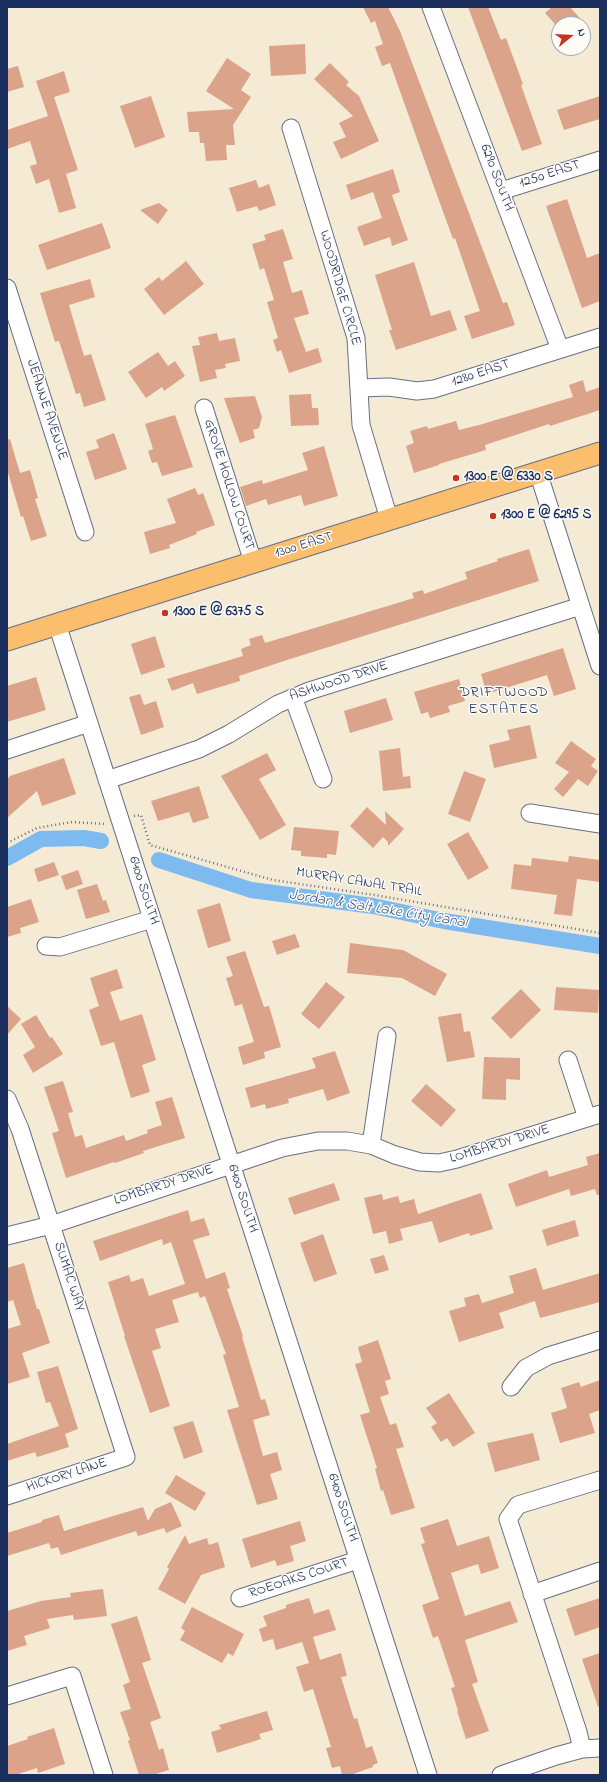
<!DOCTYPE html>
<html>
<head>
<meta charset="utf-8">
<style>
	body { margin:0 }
	#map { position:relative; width:607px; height:1782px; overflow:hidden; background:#f5ead4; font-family:"Indie Flower",sans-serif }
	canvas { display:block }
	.frame { position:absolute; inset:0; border:8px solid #1b2f5e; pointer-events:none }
	.north { position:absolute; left:551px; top:16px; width:40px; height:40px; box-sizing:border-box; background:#fdfcf7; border:1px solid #a3aaba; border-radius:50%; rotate:72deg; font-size:11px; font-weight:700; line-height:16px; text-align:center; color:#1b2f5e }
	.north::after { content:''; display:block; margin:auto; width:14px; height:18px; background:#c8321e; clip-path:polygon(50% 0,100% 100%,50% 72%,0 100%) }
</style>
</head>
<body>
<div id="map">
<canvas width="607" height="1782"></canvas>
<div class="frame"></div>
<div class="north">N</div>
</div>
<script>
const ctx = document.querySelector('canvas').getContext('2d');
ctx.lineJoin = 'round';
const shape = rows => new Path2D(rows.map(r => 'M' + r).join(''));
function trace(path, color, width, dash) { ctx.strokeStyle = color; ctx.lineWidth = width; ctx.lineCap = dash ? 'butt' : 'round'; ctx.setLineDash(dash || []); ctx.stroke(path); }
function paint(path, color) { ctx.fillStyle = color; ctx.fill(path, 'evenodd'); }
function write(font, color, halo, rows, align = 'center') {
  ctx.font = font + ' "Indie Flower",sans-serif'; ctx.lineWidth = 3; ctx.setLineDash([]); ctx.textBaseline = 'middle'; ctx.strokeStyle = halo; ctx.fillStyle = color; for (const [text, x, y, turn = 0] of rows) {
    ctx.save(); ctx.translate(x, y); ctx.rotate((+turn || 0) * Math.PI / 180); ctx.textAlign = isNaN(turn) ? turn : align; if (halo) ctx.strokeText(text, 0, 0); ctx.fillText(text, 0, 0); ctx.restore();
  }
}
const canal = shape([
	[7,858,41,839,84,838,101,841],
	[159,860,251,890,373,906,444,921,600,946]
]);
const building = shape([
	[363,7,388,7,400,31,503,303,507,302,515,325,472,339,464,316,480,311,455,238,453,239,433,184,390,63,382,66,375,47,383,44,375,21,371,23],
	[468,7,488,7,501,40,506,38,523,84,521,85,542,144,522,151],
	[552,7,570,7,585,24,555,24,545,13],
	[305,44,306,74,271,76,269,46],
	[227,58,251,74,241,90,251,97,233,125,235,145,226,145,227,160,206,161,204,143,200,143,199,132,189,132,187,112,234,109,206,91],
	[330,63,349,82,346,85,359,96,379,141,341,159,333,142,346,137,339,123,353,116,314,79],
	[18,66,24,87,7,92,7,69],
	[64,71,70,92,54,97,78,170,66,174,76,208,59,213,49,179,36,184,30,166,37,164,30,141,7,149,7,130,48,116,36,81],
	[151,96,165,137,135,148,120,106],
	[600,96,600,119,564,130,557,110],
	[393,169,400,192,392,195,408,240,392,246,390,237,364,246,357,227,382,218,373,192,351,200,346,185],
	[256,180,259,188,269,184,276,205,259,211,257,206,237,212,229,188],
	[567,199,587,258,600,253,600,301,582,308,546,206],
	[159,203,168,210,158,224,140,210],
	[102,223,111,248,47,270,38,245],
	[283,229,293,259,283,262,292,293,302,290,309,314,294,318,306,352,318,348,322,362,289,373,281,350,277,352,273,340,278,338,267,302,274,300,264,268,260,270,252,244,266,240,264,235],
	[186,261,204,284,164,315,144,289,159,277,162,281],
	[414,262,431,316,450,310,457,330,396,350,389,330,392,330,375,275],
	[90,279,95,297,69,305,84,356,91,354,106,400,84,407,80,393,76,394,59,341,55,342,40,293],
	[217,333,219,341,235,338,240,361,225,364,226,368,215,370,217,378,200,382,192,346,200,345,198,337],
	[158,352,168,366,175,361,185,376,164,391,162,387,146,398,128,372],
	[583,380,586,392,600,387,600,410,550,426,549,424,485,445,486,450,439,464,439,465,414,473,406,446,414,443,410,431,427,426,428,429,456,421,459,430,479,425,573,397,569,385],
	[311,394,312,408,318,408,319,425,291,426,289,395],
	[255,396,262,417,259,428,253,430,255,438,240,443,224,398],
	[175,415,193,467,162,476,157,462,152,463,148,451,153,449,145,424],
	[114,433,127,469,95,480,86,452,99,448,96,440],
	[10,439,20,473,30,470,38,498,35,499,47,536,31,541,23,516,21,517,7,469,7,440],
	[324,446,338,496,304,506,301,495,268,505,266,499,246,506,240,487,262,480,263,484,308,470,302,453],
	[195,488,198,495,203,493,215,525,196,532,197,534,169,545,170,548,150,554,144,532,176,523,167,499],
	[529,549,539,581,287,660,239,676,240,681,197,694,193,683,172,691,167,679,243,656,241,649,251,645,249,639,262,635,265,643,414,598,412,593,423,590,424,594,467,579,465,572,498,561,497,559],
	[155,636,165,667,141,675,131,644],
	[563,648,576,689,554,696,547,675,487,694,481,674],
	[36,677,46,710,7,722,7,686],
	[459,679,465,701,448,706,450,712,430,718,428,712,421,714,414,692],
	[140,694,144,705,156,701,164,727,141,735,129,697],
	[386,698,393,720,350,733,344,711],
	[530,725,537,758,494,768,489,745,510,740,507,730],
	[571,741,596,759,591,766,598,771,588,786,578,779,563,797,554,789,569,772,555,763],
	[400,748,403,777,410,776,411,788,383,791,379,751],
	[267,753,276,770,259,779,286,825,260,840,221,776],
	[64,758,76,794,42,806,37,791,7,818,7,779,10,776],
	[464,771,486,779,470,822,448,814],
	[199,786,209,818,193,823,189,812,158,821,151,801],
	[367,807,386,825,385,811,404,829,388,846,388,842,383,837,373,848,350,826],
	[294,827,339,831,336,855,327,854,327,858,301,856,301,851,291,850],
	[468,832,489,868,468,880,447,844],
	[569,856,600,860,600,882,577,879,572,916,554,914,557,895,511,889,514,864,531,866,532,858,568,862],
	[54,862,59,875,38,882,34,869],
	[78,870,83,884,66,890,61,876],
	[97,884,103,901,106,900,110,912,86,919,77,890],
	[31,899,39,922,20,928,21,933,7,937,7,907],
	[220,903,231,941,208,948,197,910],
	[295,934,300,947,277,955,272,941],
	[350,943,403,950,447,974,435,996,402,978,347,973],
	[245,951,264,1007,269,1006,281,1047,264,1052,265,1058,243,1065,238,1047,254,1042,242,1004,235,1006,226,978,233,976,226,957],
	[117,969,123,988,110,992,120,1021,142,1014,156,1060,142,1065,150,1092,131,1098,114,1042,101,1046,89,1010,99,1006,90,978],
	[326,982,345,997,319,1029,301,1014],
	[556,987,599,990,598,1013,554,1010],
	[521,989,541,1010,511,1039,491,1018],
	[7,1006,21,1019,7,1035],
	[461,1013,464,1032,470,1031,475,1057,447,1062,438,1017],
	[36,1015,50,1038,52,1037,63,1054,33,1073,23,1055,35,1047,21,1024],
	[335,1051,350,1093,327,1101,323,1089,288,1099,289,1103,266,1109,265,1104,251,1108,245,1088,316,1068,312,1058],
	[484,1057,520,1058,520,1080,506,1079,506,1100,482,1099],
	[63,1081,73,1112,68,1113,75,1137,82,1135,86,1148,124,1135,126,1141,148,1133,147,1130,162,1125,155,1102,172,1097,185,1138,143,1151,144,1153,115,1163,114,1162,66,1178,52,1133,59,1131,44,1087],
	[426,1084,456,1110,441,1127,411,1101],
	[600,1153,600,1195,597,1195,595,1189,571,1196,569,1189,516,1207,508,1184,547,1170,549,1177,588,1165,586,1157],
	[334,1183,340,1200,294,1215,288,1198],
	[481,1193,493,1229,470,1236,469,1233,439,1243,432,1221,400,1229,403,1240,389,1244,386,1231,373,1234,364,1198,382,1194,383,1200,398,1196,400,1203,414,1199,418,1214],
	[188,1210,191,1222,204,1218,210,1235,193,1240,206,1279,225,1272,230,1288,227,1289,243,1336,242,1337,261,1400,265,1399,270,1415,253,1420,263,1456,277,1452,282,1470,270,1474,278,1499,257,1505,227,1410,239,1407,223,1355,226,1354,205,1296,200,1298,198,1292,172,1300,179,1322,155,1329,161,1348,152,1351,170,1406,150,1413,124,1336,125,1336,108,1282,129,1275,131,1282,143,1278,149,1296,185,1284,171,1242,163,1245,162,1239,100,1261,93,1241],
	[575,1220,579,1236,547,1246,542,1230],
	[323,1234,337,1274,314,1282,300,1243],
	[384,1255,389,1270,375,1274,370,1259],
	[24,1263,37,1309,39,1309,50,1343,22,1353,30,1377,7,1384,7,1329,21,1325,13,1300,7,1302,7,1268],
	[536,1268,543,1290,600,1273,600,1302,540,1318,535,1301,499,1313,504,1328,459,1342,449,1311,466,1306,464,1298,479,1294,482,1303,514,1293,509,1276],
	[378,1340,391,1379,385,1381,389,1394,380,1397,390,1425,396,1423,404,1447,396,1449,415,1508,391,1515,383,1490,381,1491,375,1469,377,1468,360,1415,370,1412,355,1364,362,1362,358,1347],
	[58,1366,78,1429,65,1434,69,1447,37,1457,35,1452,7,1461,7,1444,59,1426,50,1402,46,1403,37,1372],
	[600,1380,600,1410,589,1414,595,1433,560,1443,551,1413,567,1408,561,1388,579,1382,581,1387],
	[449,1393,475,1433,453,1447,447,1438,441,1442,431,1427,437,1423,426,1408],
	[193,1421,203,1452,184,1459,173,1427],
	[533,1433,540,1460,495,1472,487,1443],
	[176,1475,206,1493,195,1511,165,1493],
	[171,1502,182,1526,166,1533,164,1528,138,1536,136,1531,61,1555,58,1547,51,1549,49,1543,7,1556,7,1533,42,1522,42,1520,59,1515,64,1531,143,1507,148,1521,155,1509],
	[448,1519,457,1546,489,1536,499,1568,481,1574,478,1564,451,1573,465,1616,510,1601,518,1622,465,1640,478,1682,472,1684,489,1731,466,1739,457,1711,458,1711,451,1688,455,1687,438,1636,433,1638,422,1605,439,1599,421,1544,425,1543,420,1528],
	[300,1521,306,1541,290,1546,294,1561,277,1566,275,1560,251,1568,242,1539],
	[185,1535,189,1544,207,1538,209,1545,218,1542,225,1567,201,1575,185,1604,158,1589,169,1569,167,1567],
	[103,1589,107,1616,74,1620,73,1615,47,1619,50,1628,24,1636,27,1645,7,1651,7,1611,41,1601,71,1597,70,1593],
	[309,1598,314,1614,329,1609,336,1630,313,1637,320,1660,341,1653,347,1676,341,1677,354,1719,357,1718,366,1748,372,1746,378,1763,373,1765,373,1767,350,1775,342,1775,340,1766,332,1768,326,1748,331,1747,313,1689,304,1692,296,1667,309,1663,302,1642,276,1650,273,1639,263,1642,259,1629,267,1626,263,1616,286,1608,286,1605],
	[600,1598,600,1627,575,1636,566,1609],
	[192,1607,244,1634,233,1656,228,1653,222,1663,180,1640,185,1631,181,1628],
	[137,1616,151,1660,142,1663,161,1718,150,1722,159,1750,163,1748,169,1770,152,1775,139,1775,128,1741,130,1740,120,1712,131,1709,123,1685,130,1682,111,1624],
	[600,1653,600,1706,598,1707,582,1659],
	[267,1711,273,1730,259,1734,261,1739,217,1753,211,1732,221,1729,219,1725],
	[54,1728,65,1764,38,1773,37,1768,15,1775,7,1775,7,1746,28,1739,27,1737]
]);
const path = shape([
	[134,816,141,815,150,845,273,880,374,895,600,933],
	[7,843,37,828,72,822,106,824]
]);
const minor = shape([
	[431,7,560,349],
	[291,128,356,338,361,425,389,519],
	[501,191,600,160],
	[7,288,85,532],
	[359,388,389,387,417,391,434,389,600,337],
	[204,408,253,562],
	[538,472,600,666],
	[57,624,428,1775],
	[293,697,323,779],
	[7,750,89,723],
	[107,780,199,749,229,734,278,704,309,691,581,606],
	[530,813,600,824],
	[46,946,60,947,152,919],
	[568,1060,587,1118],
	[7,1099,20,1129,126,1457,7,1496],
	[371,1145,387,1036],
	[7,1236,51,1225,282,1148,318,1141,347,1141,371,1145,395,1155,420,1162,439,1163,457,1159,600,1114],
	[511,1387,526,1368,548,1356,600,1340],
	[532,1594,600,1571],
	[240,1598,358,1560],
	[7,1696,72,1676,104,1775],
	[582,1749,578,1732,508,1519,518,1505,600,1480],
	[501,1775,556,1756,582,1749,600,1748]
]);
const major = shape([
	[7,640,600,453]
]);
const markers = [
	[456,478,4,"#c8321e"],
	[493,516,4,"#c8321e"],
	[165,613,4,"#c8321e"]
];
const streetNames = [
	["1250 EAST",550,175,-18],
	["6290 SOUTH",496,178,69],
	["WOODRIDGE CIRCLE",339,288,74],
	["1280 EAST",481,374,-18],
	["JEANNE AVENUE",46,410,72],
	["GROVE HOLLOW COURT",228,485,72],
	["1300 EAST",304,546,-17],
	["ASHWOOD DRIVE",339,682,-18],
	["MURRAY CANAL TRAIL",359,883,9],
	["6400 SOUTH",143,891,72],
	["LOMBARDY DRIVE",500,1145,-17],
	["LOMBARDY DRIVE",164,1186,-18],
	["6400 SOUTH",242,1199,72],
	["SUMAC WAY",68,1277,72],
	["HICKORY LANE",67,1476,-18],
	["6400 SOUTH",342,1508,72],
	["ROEOAKS COURT",299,1579,-18]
];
const poiNames = [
	["1300 E @ 6330 S",464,478],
	["1300 E @ 6295 S",501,516],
	["1300 E @ 6375 S",173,613]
];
const neighbourhoodNames = [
	["DRIFTWOOD",504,694],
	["ESTATES",504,711]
];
const waterNames = [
	["Jordan & Salt Lake City Canal",378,910,9]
];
trace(canal, '#7dbaf0', 16);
paint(building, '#daa38a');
trace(minor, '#677087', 19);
trace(major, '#677087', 23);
trace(path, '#677087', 2.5, [1, 3]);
trace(minor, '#fff', 17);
trace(major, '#fabe6d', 21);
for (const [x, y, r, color] of markers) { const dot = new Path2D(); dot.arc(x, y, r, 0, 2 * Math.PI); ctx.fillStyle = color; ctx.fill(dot); trace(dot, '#fdfcf7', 1.5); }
write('14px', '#1b2f5e', '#fdfcf7', streetNames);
write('bold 14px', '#1b2f5e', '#fdfcf7', poiNames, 'left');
ctx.letterSpacing = '1px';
write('15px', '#1b2f5e', '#fdfcf7', neighbourhoodNames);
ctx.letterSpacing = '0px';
write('italic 15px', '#38598a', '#fdfcf7', waterNames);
</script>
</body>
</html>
